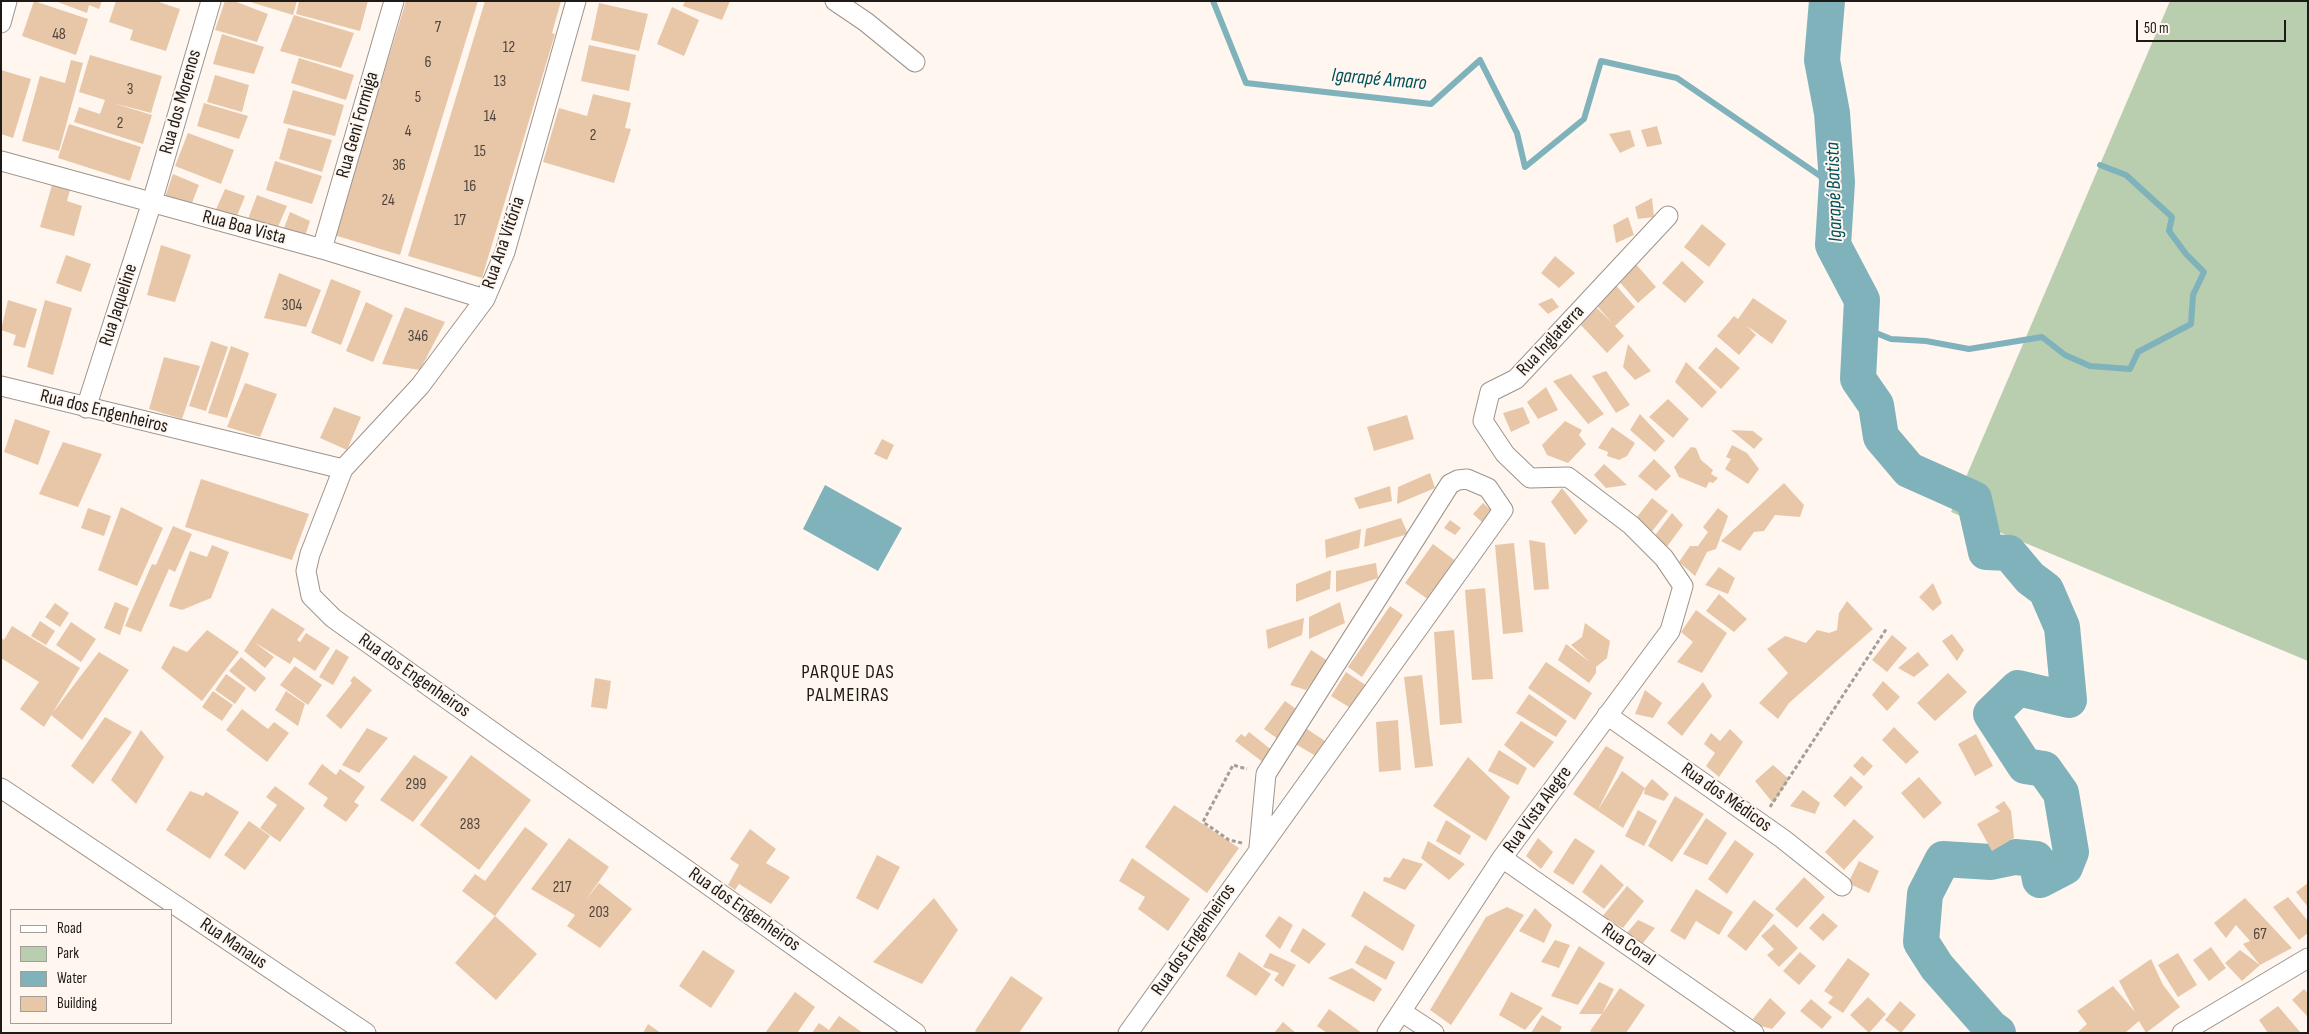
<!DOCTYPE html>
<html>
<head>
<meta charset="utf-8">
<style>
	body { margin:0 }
	#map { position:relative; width:2309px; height:1034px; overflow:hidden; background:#fef6ef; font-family:"Sofia Sans Condensed",sans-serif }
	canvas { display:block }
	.frame { position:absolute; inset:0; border:2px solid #1d1a17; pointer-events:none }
	.legend { position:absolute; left:10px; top:909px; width:162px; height:115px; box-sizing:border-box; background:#fef6ef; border:1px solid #a49e99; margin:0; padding:6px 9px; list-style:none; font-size:15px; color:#1d1a17 }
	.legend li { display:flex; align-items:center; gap:10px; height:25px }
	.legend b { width:25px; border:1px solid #a49e99 }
	.scale { position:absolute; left:2136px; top:20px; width:150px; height:22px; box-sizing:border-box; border:2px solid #1d1a17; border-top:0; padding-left:6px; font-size:15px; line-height:18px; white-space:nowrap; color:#1d1a17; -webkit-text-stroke:4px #fef6ef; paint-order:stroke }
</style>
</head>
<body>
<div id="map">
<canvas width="2309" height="1034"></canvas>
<div class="frame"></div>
<ul class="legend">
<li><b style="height:6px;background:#fff"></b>Road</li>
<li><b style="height:14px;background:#b8ceaf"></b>Park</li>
<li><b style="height:14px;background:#7fb2bb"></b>Water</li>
<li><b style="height:14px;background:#e8c7a9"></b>Building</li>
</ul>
<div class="scale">50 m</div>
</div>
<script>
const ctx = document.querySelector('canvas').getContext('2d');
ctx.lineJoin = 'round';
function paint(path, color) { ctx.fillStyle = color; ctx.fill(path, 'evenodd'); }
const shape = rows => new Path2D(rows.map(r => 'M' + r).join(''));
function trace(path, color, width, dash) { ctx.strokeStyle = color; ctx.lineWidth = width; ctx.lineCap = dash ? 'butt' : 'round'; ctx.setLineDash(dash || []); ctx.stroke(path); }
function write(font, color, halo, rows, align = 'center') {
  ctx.font = font + ' "Sofia Sans Condensed",sans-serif'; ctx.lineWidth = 4; ctx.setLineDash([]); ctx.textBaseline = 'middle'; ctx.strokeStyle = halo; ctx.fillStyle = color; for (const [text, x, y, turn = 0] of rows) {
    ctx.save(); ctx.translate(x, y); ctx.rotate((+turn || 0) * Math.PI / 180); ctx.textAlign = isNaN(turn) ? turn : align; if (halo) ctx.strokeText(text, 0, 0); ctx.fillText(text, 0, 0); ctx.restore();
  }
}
const green = shape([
	[2170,1,2308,1,2308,661,1951,512]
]);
const water = shape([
	[825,485,902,528,878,571,803,529]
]);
const stream = shape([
	[1213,1,1246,83,1431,104,1480,60,1517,133,1525,167,1584,119,1601,61,1677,78,1835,186],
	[1861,327,1891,339,1926,341,1969,349,2042,337,2065,355,2090,366,2130,369,2138,352,2191,324,2193,295,2204,272,2186,254,2169,231,2172,217,2126,175,2100,165]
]);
const river = shape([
	[1827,1,1822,60,1832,113,1837,182,1833,245,1862,300,1858,379,1876,405,1881,437,1909,470,1974,499,1986,552,2009,553,2030,578,2046,590,2062,627,2069,700,2018,688,1991,714,2025,766,2044,769,2061,793,2071,852,2065,867,2040,880,2036,859,2015,857,1991,862,1943,859,1925,894,1921,942,1937,967,1991,1028,1998,1033]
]);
const building = shape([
	[34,1,88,19,76,55,22,36],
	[55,1,102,1,99,9,89,5,87,13],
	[116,1,156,1,180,9,166,51,130,40,133,30,109,22],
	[225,1,234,1,268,14,257,42,215,30],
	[247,1,297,1,293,15],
	[299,1,368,1,360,31,296,14],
	[406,1,478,1,400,255,334,235],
	[485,1,561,1,552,33,555,34,482,278,408,256],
	[685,1,730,1,722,20,683,6],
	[599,3,648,14,639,51,591,40],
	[672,7,699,20,684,56,657,44],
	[294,15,354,33,341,68,280,51],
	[222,34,264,47,254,74,213,64],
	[589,45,636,55,629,91,581,81],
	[90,55,162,76,151,113,113,103,152,115,143,144,74,122,79,107,100,114,105,100,79,92],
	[299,58,354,75,346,100,291,83],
	[71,60,83,63,59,151,22,141,40,76,65,83],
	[1,70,31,79,13,138,1,134],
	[215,75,249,85,242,112,207,102],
	[293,90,344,105,335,136,283,123],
	[593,94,631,103,625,128,631,129,614,183,543,162,559,108,587,116],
	[204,103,248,116,239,139,197,126],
	[69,124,141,147,130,181,58,158],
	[1657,126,1662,144,1647,147,1641,130],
	[288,128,332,140,322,172,279,159],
	[1630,130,1635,146,1620,153,1609,134],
	[188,133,234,150,221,184,175,166],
	[275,161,322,176,312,204,266,190],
	[173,174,199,185,190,208,164,200],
	[52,185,70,190,67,201,82,206,74,236,40,227],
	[225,189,245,196,235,221,214,214],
	[257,195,287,206,277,229,248,219],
	[1652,198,1654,217,1638,219,1635,207],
	[290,212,310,221,305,236,284,228],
	[1628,217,1634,235,1616,243,1613,225],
	[1702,224,1726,244,1709,267,1684,247],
	[161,245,191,255,175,302,147,295],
	[66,255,91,264,81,292,56,283],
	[1555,256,1575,273,1559,288,1541,273],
	[1682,261,1704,282,1685,303,1662,283],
	[1635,263,1656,287,1638,303,1617,279],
	[279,273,321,290,306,327,264,318],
	[331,279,361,291,341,345,311,333],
	[1613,282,1635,307,1615,326,1624,336,1607,353,1580,324,1597,308,1611,322,1593,301],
	[1552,298,1559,307,1548,314,1538,304],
	[1753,298,1787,321,1772,344,1747,326,1756,335,1739,355,1717,336,1734,316,1738,319],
	[8,300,37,309,25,348,13,345,16,335,1,330],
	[45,300,72,308,53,375,27,367],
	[366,302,393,315,373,362,346,351],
	[405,307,445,322,420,370,382,364],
	[211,341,228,347,206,411,189,406],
	[1628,344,1651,371,1635,380,1623,367],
	[231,346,249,353,227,418,208,413],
	[1716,347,1740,368,1721,389,1698,368],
	[164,357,200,366,182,419,149,409],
	[1686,362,1717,392,1702,408,1675,382],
	[1606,371,1630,405,1616,413,1592,376],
	[1571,374,1604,414,1588,424,1553,381],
	[245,383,277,394,260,437,227,427],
	[1546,387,1558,410,1538,419,1527,402],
	[1668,399,1689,419,1673,438,1649,417],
	[334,407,361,417,347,450,320,438],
	[1523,407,1530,423,1511,432,1503,413],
	[1640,414,1665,441,1655,452,1630,430],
	[1407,415,1414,439,1374,451,1367,427],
	[15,419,50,431,38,465,4,452],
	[1565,421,1582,430,1579,435,1586,444,1568,463,1547,455,1542,445],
	[1612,427,1635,443,1627,456,1619,460,1607,456,1608,452,1598,448],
	[1731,430,1753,431,1763,439,1754,449],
	[882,439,894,445,887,460,874,454],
	[63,442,102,454,78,507,39,494],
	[1732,445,1747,453,1759,469,1748,484,1725,469,1731,459,1726,457],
	[1691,447,1696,448,1701,460,1713,470,1711,474,1718,478,1713,483,1709,482,1706,488,1679,477,1674,467],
	[1654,459,1671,476,1656,491,1638,476],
	[1604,464,1627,485,1606,488,1594,475],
	[1430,473,1435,488,1397,504,1398,487],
	[201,479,309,514,292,560,185,527],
	[1784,483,1804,505,1800,517,1775,515,1764,531,1754,532,1740,551,1721,541],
	[1390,486,1392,501,1359,509,1354,498],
	[1562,488,1588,521,1575,535,1551,502],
	[1652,498,1668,511,1650,534,1633,522],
	[1483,503,1493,512,1483,523,1473,514],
	[121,507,163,528,137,586,98,570],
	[88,508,111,516,104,536,81,528],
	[1718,508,1728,516,1726,522,1716,549,1707,552,1695,576,1679,562,1690,546,1698,546,1708,532,1703,527],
	[1672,513,1683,525,1666,548,1653,538],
	[1401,518,1408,534,1364,547,1366,529],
	[1450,520,1461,528,1455,535,1444,528],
	[173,526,192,534,175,572,169,569,141,632,125,626,152,564,156,565],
	[1361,529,1359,548,1326,558,1325,540],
	[1529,540,1545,543,1549,589,1534,590],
	[1514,543,1523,632,1503,634,1495,545],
	[1433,544,1457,562,1429,600,1405,583],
	[212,545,229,552,211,598,182,610,169,606,190,551,207,557],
	[1376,563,1378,578,1336,592,1336,571],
	[1719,567,1735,578,1728,594,1705,585],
	[1331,570,1330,589,1296,602,1296,584],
	[1933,583,1942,603,1933,611,1919,597],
	[1485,588,1493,679,1472,680,1465,590],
	[1719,594,1747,619,1734,632,1706,611],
	[1847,601,1873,629,1789,703,1778,719,1759,703,1788,673,1767,649,1785,636,1806,643,1817,630,1829,633,1837,630,1839,613],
	[115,602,129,608,120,635,104,628],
	[1340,602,1345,623,1309,639,1309,617],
	[55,603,69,613,60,627,45,617],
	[1390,606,1403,615,1362,677,1348,667],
	[272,608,305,629,297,640,300,642,306,633,330,648,315,671,294,657,290,664,254,642,274,657,265,668,244,651],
	[1696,610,1727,633,1702,673,1677,662,1693,642,1681,632],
	[1304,618,1302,635,1268,649,1266,630],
	[40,621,55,631,46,645,31,636],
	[71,622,96,639,81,662,56,645],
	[1585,623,1610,641,1607,658,1596,667,1596,673,1589,683,1558,660,1566,644,1590,662,1571,645,1582,637],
	[12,626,80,668,44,727,20,709,39,682,1,658,1,638,4,640],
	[207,630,239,652,202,701,161,668,173,646,187,652],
	[1454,630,1462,723,1440,725,1434,632],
	[1952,634,1964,650,1957,661,1942,641],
	[1892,635,1907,648,1887,672,1872,660],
	[336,649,349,657,333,685,319,677],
	[1311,650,1328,661,1325,665,1306,690,1290,685],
	[99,652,129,670,82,740,51,715],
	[1918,652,1929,665,1914,677,1898,668],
	[241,657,266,678,255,692,229,671],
	[1546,662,1592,693,1575,720,1528,688],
	[295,666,322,685,308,705,280,685],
	[1346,672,1367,686,1352,709,1331,696],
	[1948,673,1967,692,1935,721,1917,703],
	[226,674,246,688,235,704,215,690],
	[1422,675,1433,766,1415,768,1404,677],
	[354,676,372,690,341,729,326,716,352,683,350,681],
	[595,678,611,681,607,709,591,707],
	[1883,681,1900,697,1887,711,1872,695],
	[1703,682,1712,696,1682,736,1667,723],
	[1645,690,1662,703,1653,718,1635,714],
	[213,691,233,705,222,721,202,707],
	[286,691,305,704,298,726,275,710],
	[1529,694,1567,721,1556,737,1516,713],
	[1285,701,1299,711,1278,739,1264,729],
	[242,709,268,729,274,722,289,733,267,762,226,730],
	[105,717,132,732,93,784,71,766],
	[1398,720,1401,770,1379,772,1376,722],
	[1521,721,1554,742,1534,768,1504,745],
	[1304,727,1328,743,1319,758,1294,743],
	[1894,727,1919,752,1906,764,1882,740],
	[367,728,388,738,359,773,342,765],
	[1730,729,1743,742,1719,777,1706,766,1715,753,1704,744,1711,733,1720,741],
	[141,730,164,757,136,804,111,780],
	[1249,732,1273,751,1264,763,1235,741,1241,734,1245,737],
	[1976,734,1993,766,1975,776,1958,744],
	[1606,746,1624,757,1598,810,1622,771,1645,788,1623,828,1573,794],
	[1499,750,1527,768,1518,785,1488,771],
	[414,755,448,777,413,822,380,800],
	[471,755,531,800,479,870,420,825],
	[1862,756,1873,766,1864,776,1853,766],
	[1468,757,1510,797,1486,841,1433,806],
	[322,764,336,775,340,769,365,787,354,802,359,805,346,822,323,806,328,798,308,784],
	[1773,765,1789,779,1773,803,1755,781],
	[1851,776,1863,787,1845,807,1833,796],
	[1919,777,1942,803,1924,819,1901,793],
	[1652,779,1669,794,1664,801,1644,794,1645,788],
	[275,786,305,808,280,842,260,828,277,805,266,797],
	[1803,790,1820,803,1815,814,1790,806],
	[190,791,203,796,206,792,239,812,210,859,166,830],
	[1675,796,1704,814,1672,862,1648,846],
	[2004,801,2011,811,2014,838,1992,851,1977,824,2000,811,1995,807],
	[1174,805,1239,848,1207,893,1145,847],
	[1638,810,1657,821,1644,846,1625,836],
	[1706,818,1727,833,1707,865,1683,854],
	[1854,819,1874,837,1844,870,1825,852],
	[1446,820,1471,836,1460,855,1436,841],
	[249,821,270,836,245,870,224,855],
	[525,827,548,844,495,916,462,891,475,874,485,881],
	[750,829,776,849,766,863,790,877,771,904,739,884,735,890,728,885,739,865,730,859],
	[569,838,609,867,585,901,599,883,632,909,600,948,567,926,575,915,531,889],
	[1538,838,1553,852,1541,869,1526,856],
	[1575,838,1595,851,1573,885,1553,872],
	[1735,840,1754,854,1727,894,1708,879],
	[1428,841,1465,864,1449,880,1421,858],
	[877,855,900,867,878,910,856,898],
	[1132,858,1190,899,1168,931,1138,909,1145,897,1119,881],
	[1403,858,1423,864,1405,890,1383,881,1384,877,1390,878],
	[1859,861,1879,871,1869,893,1848,883],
	[1601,864,1624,885,1604,909,1582,892],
	[1804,877,1825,897,1797,928,1775,909],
	[2308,883,2308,907,2296,892],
	[1627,886,1644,901,1623,928,1602,917],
	[1696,889,1733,912,1719,935,1696,921,1685,940,1670,931],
	[1364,891,1415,925,1403,951,1351,916],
	[2288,897,2308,921,2308,933,2299,940,2273,907],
	[934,898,958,930,922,984,873,962],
	[2245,898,2292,948,2260,965,2243,944,2250,941,2236,925,2226,938,2214,923],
	[1754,900,1774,915,1746,951,1727,936],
	[1507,907,1524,915,1451,1025,1430,1010,1486,917],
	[1535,908,1552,925,1544,943,1519,931],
	[1823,913,1838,926,1823,941,1809,928],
	[495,916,537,954,496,1000,455,963],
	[1279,916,1293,925,1280,949,1265,936],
	[1638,920,1655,928,1643,943,1626,934],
	[1774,924,1798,948,1779,967,1767,955,1774,949,1761,936],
	[1303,928,1326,944,1309,964,1290,951],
	[1555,940,1570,945,1559,968,1541,962],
	[1365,945,1395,962,1386,980,1355,963],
	[1579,946,1605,963,1578,1005,1551,996],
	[2211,947,2226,968,2209,981,2193,960],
	[703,950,735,971,711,1008,679,986],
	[2240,950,2260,965,2242,981,2225,963],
	[1239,952,1271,974,1256,996,1226,976],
	[1800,952,1816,966,1799,985,1783,971],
	[1270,953,1296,965,1283,987,1274,980,1279,973,1263,967],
	[2178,953,2197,985,2178,997,2158,965],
	[1848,958,1870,974,1843,1013,1828,1003,1833,997,1824,991],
	[2151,959,2163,985,2180,1007,2146,1033,2139,1021,2125,1033,2077,1033,2087,1024,2077,1011,2113,986,2135,1012,2119,981],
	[1352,968,1382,989,1374,1002,1328,978],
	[1011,976,1043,998,1019,1033,978,1033,975,1031],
	[1599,982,1614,989,1602,1014,1579,1014],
	[1620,988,1645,1005,1626,1033,1593,1033,1590,1031],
	[2304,989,2308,993,2308,1017,2292,1000],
	[795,992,815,1007,797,1033,765,1033],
	[1511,992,1543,1008,1525,1030,1499,1015],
	[1868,997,1886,1014,1869,1033,1850,1015],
	[1770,998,1786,1013,1772,1029,1761,1026,1753,1019],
	[1811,999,1832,1017,1822,1029,1800,1011],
	[1900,1001,1916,1015,1901,1033,1885,1020],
	[2278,1006,2301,1033,2268,1033,2259,1020],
	[1329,1009,1362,1033,1327,1033,1317,1026],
	[1542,1015,1562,1027,1559,1033,1531,1033],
	[839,1016,863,1033,812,1033,819,1023,829,1030],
	[1283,1022,1296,1033,1274,1033],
	[648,1024,661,1033,643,1033]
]);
const path = shape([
	[1770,807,1887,628],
	[1242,843,1229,840,1203,822,1233,765,1247,769]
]);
const minor = shape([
	[835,1,866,22,915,62],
	[1,23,7,1],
	[1,161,322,249,485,299],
	[322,249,394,1],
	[1,386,343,469,310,554,306,571,311,596,333,618,916,1033],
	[86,408,152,202,211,1],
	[343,469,420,386,485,299,505,252,576,1],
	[1607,715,1783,839,1842,886],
	[1,788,366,1033],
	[1502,858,1754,1033],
	[1402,1012,1434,1033],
	[1128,1033,1503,510,1488,488,1467,479,1458,480,1450,484,1266,774,1259,847],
	[1387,1033,1502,858,1670,631,1683,586,1664,558,1631,525,1568,477,1530,478,1505,454,1483,421,1490,392,1516,379,1668,216],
	[2182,1033,2308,958]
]);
const numberNames = [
	["7",438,28],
	["48",59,35],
	["12",509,48],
	["6",428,63],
	["13",500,82],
	["3",130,90],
	["5",418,98],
	["14",490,117],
	["2",120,124],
	["4",408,132],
	["2",593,136],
	["15",480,152],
	["36",399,166],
	["16",470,187],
	["24",388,201],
	["17",460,221],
	["304",292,306],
	["346",418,337],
	["299",416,785],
	["283",470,825],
	["217",562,888],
	["203",599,913],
	["67",2260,935]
];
const streetNames = [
	["Rua dos Morenos",181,102,-74],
	["Rua Geni Formiga",358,125,-74],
	["Rua Boa Vista",244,228,15],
	["Rua Ana Vitória",504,243,-71],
	["Rua Jaqueline",119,305,-72],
	["Rua Inglaterra",1551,341,-47],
	["Rua dos Engenheiros",104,412,14],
	["Rua dos Engenheiros",414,676,35],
	["Rua dos Médicos",1726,798,35],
	["Rua Vista Alegre",1538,810,-54],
	["Rua dos Engenheiros",744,910,35],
	["Rua dos Engenheiros",1194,940,-55],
	["Rua Manaus",233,944,34],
	["Rua Coral",1628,945,35]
];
const waterNames = [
	["Igarapé Amaro",1379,80,5],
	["Igarapé Batista",1835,192,-92]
];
const neighbourhoodNames = [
	["PARQUE DAS",848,673],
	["PALMEIRAS",848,696]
];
paint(green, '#b8ceaf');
paint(water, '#7fb2bb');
trace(stream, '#7fb2bb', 6);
trace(river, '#7fb2bb', 36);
paint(building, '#e8c7a9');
trace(minor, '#9e948c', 21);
trace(path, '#a49e98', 3, [4, 2.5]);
trace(minor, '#fff', 19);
write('16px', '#50453c', null, numberNames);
write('19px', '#1d1a17', '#fef6ef', streetNames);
write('italic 20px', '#00505a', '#fef6ef', waterNames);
ctx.letterSpacing = '1px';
write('20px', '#1d1a17', '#fef6ef', neighbourhoodNames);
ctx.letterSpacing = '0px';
</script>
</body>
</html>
